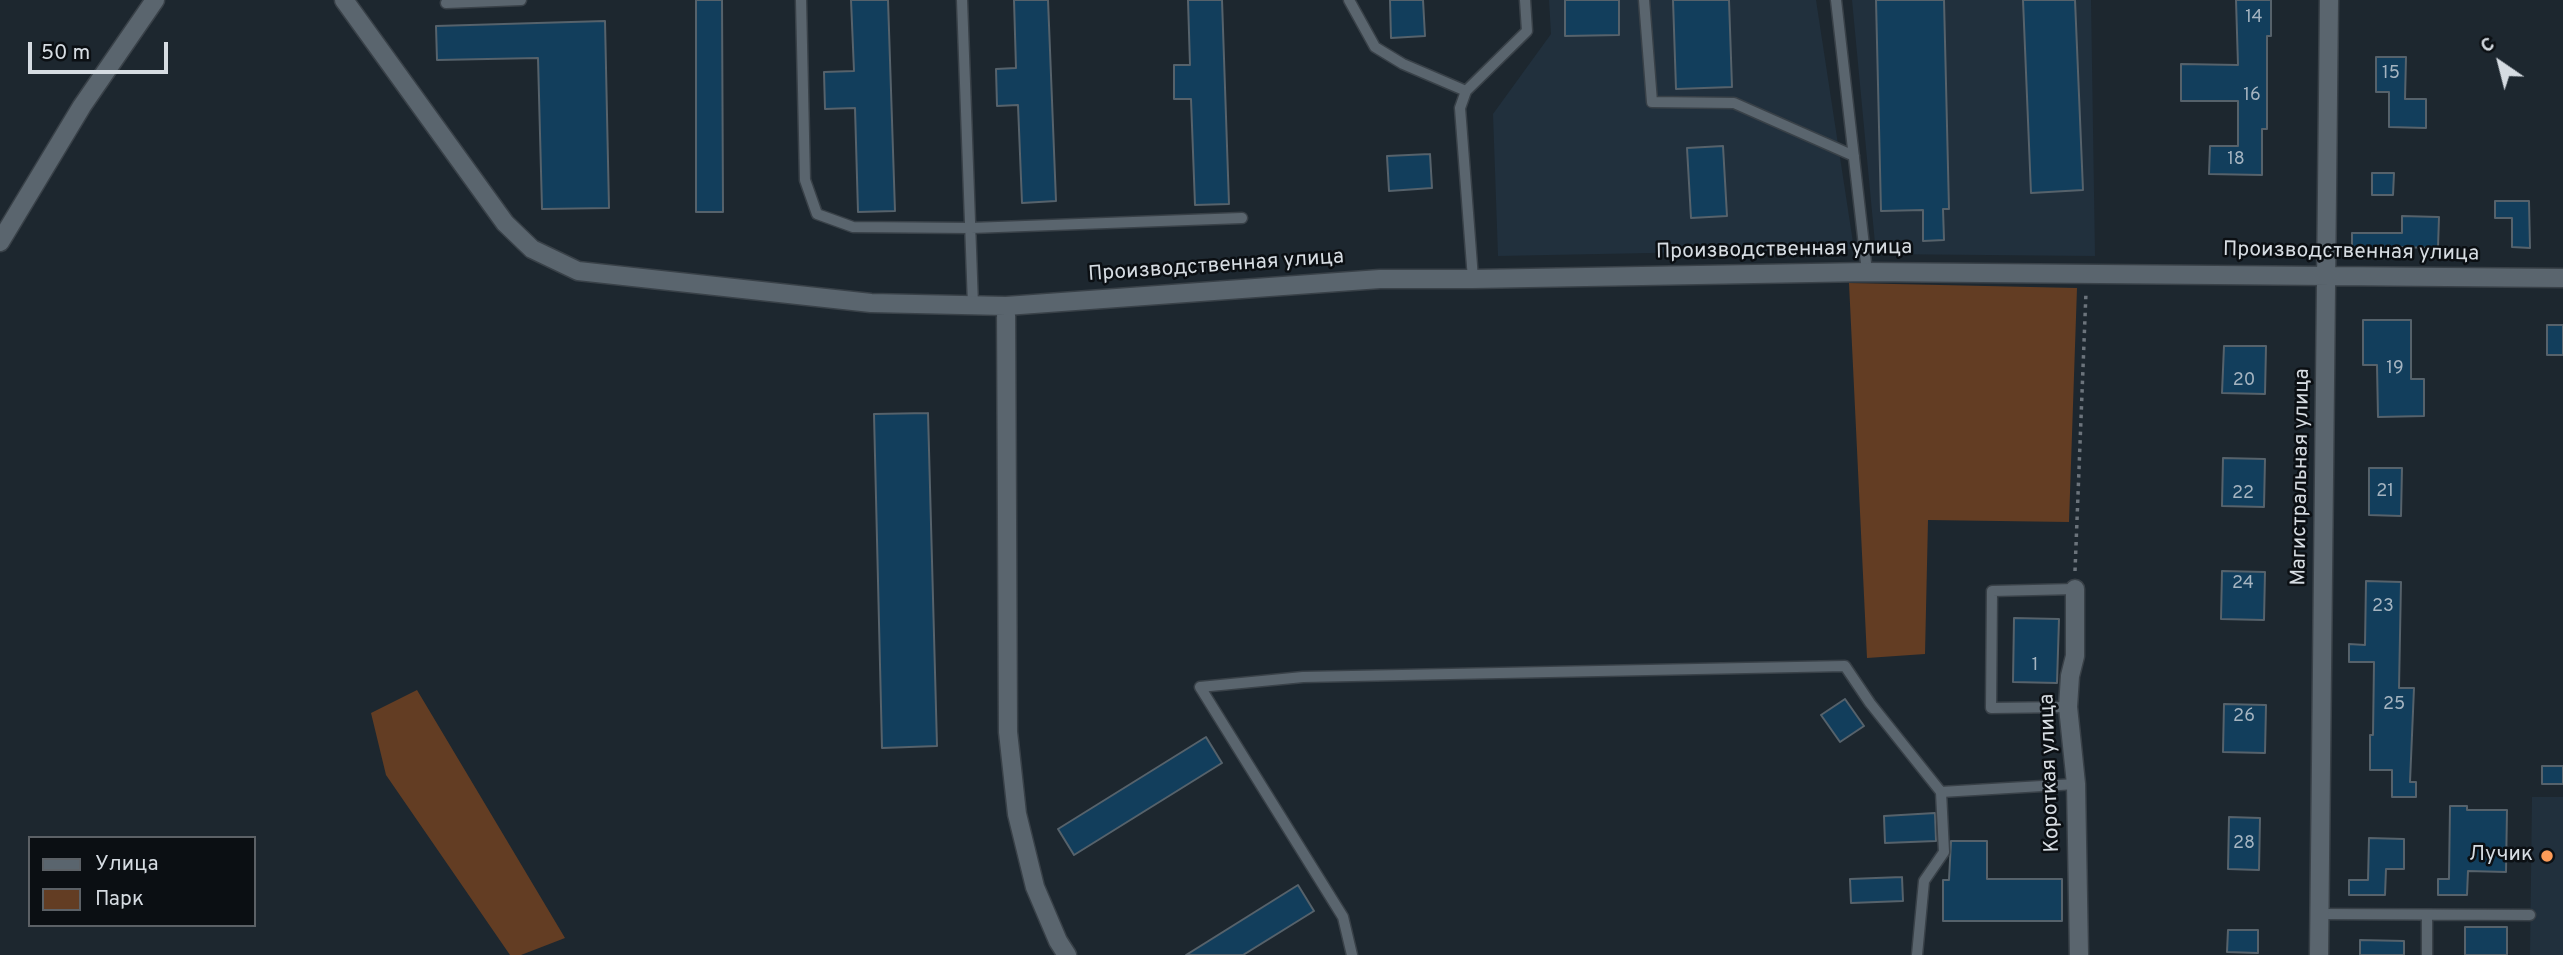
<!DOCTYPE html>
<html>
<head>
<meta charset="utf-8">
<style>
	body { margin:0 }
	#map { position:relative; width:2563px; height:955px; overflow:hidden; background:#1d272f; font-family:Overpass,sans-serif }
	canvas { display:block }
	.legend { position:absolute; left:28px; top:836px; width:228px; height:91px; box-sizing:border-box; background:#0b0f13; border:2px solid #5c6166; margin:0; padding:9px 12px; list-style:none; font-size:21px; color:#d6dce2 }
	.legend li { display:flex; align-items:center; gap:14px; height:35px }
	.legend b { width:35px; border:2px solid #5c6166 }
	.north { position:absolute; left:2465px; top:28px; width:70px; height:70px; -webkit-text-stroke:5px #0b0f13; paint-order:stroke; rotate:325deg; font-size:19px; font-weight:700; line-height:28px; text-align:center; color:#d6dce2 }
	.north::after { content:''; display:block; margin:auto; width:24px; height:32px; background:#d6dce2; clip-path:polygon(50% 0,100% 100%,50% 72%,0 100%) }
	.scale { position:absolute; left:28px; top:42px; width:140px; height:32px; box-sizing:border-box; border:4px solid #d6dce2; border-top:0; padding-left:9px; font-size:21px; line-height:24px; white-space:nowrap; color:#d6dce2; -webkit-text-stroke:5px #0b0f13; paint-order:stroke }
</style>
</head>
<body>
<div id="map">
<canvas width="2563" height="955"></canvas>
<ul class="legend">
<li><b style="height:9px;background:#5a656e"></b>Улица</li>
<li><b style="height:19px;background:#633d23"></b>Парк</li>
</ul>
<div class="north">С</div>
<div class="scale">50 m</div>
</div>
<script>
const ctx = document.querySelector('canvas').getContext('2d');
ctx.lineJoin = 'round';
function paint(path, color) { ctx.fillStyle = color; ctx.fill(path, 'evenodd'); }
const shape = rows => new Path2D(rows.map(r => 'M' + r).join(''));
function trace(path, color, width, dash) { ctx.strokeStyle = color; ctx.lineWidth = width; ctx.lineCap = dash ? 'butt' : 'round'; ctx.setLineDash(dash || []); ctx.stroke(path); }
function write(font, color, halo, rows, align = 'center') {
  ctx.font = font + ' Overpass,sans-serif'; ctx.lineWidth = 5; ctx.setLineDash([]); ctx.textBaseline = 'middle'; ctx.strokeStyle = halo; ctx.fillStyle = color; for (const [text, x, y, turn = 0] of rows) {
    ctx.save(); ctx.translate(x, y); ctx.rotate((+turn || 0) * Math.PI / 180); ctx.textAlign = isNaN(turn) ? turn : align; if (halo) ctx.strokeText(text, 0, 0); ctx.fillText(text, 0, 0); ctx.restore();
  }
}
const built = shape([
	[1549,0,1816,0,1854,249,1498,256,1493,114,1551,34],
	[1852,0,2091,0,2095,256,1876,254],
	[2532,797,2563,797,2563,955,2530,955]
]);
const green = shape([
	[1849,283,2077,288,2069,522,1928,520,1925,654,1867,658],
	[417,690,565,938,521,955,510,955,386,775,371,713]
]);
const building = shape([
	[696,0,722,0,723,212,696,212,696,0],
	[851,0,888,0,895,211,858,212,855,108,825,109,824,72,854,71,851,0],
	[1014,0,1048,0,1056,201,1022,203,1018,105,997,106,996,69,1016,68,1014,0],
	[1188,0,1222,0,1229,204,1195,205,1191,99,1174,99,1174,65,1190,65,1188,0],
	[1390,0,1423,0,1425,36,1391,38,1390,0],
	[1565,0,1619,0,1619,35,1565,36,1565,0],
	[1673,0,1729,0,1732,87,1676,89,1673,0],
	[1876,0,1944,0,1949,209,1943,209,1944,240,1923,241,1923,210,1881,211,1876,0],
	[2023,0,2075,0,2083,190,2031,193,2023,0],
	[2236,0,2271,0,2271,36,2267,36,2267,129,2262,129,2262,175,2209,174,2210,146,2238,146,2238,101,2181,101,2181,64,2238,65,2236,0],
	[605,21,609,208,542,209,538,58,437,60,436,26,605,21],
	[2376,57,2406,57,2405,99,2426,99,2426,128,2389,127,2389,92,2376,92,2376,57],
	[1723,146,1727,216,1691,218,1687,148,1723,146],
	[1430,154,1432,188,1389,191,1387,156,1430,154],
	[2372,173,2394,173,2393,195,2372,195,2372,173],
	[2495,201,2529,201,2530,248,2512,247,2512,218,2495,218,2495,201],
	[2402,216,2439,217,2438,248,2391,247,2391,254,2352,253,2352,233,2402,233,2402,216],
	[2363,320,2411,320,2411,379,2424,379,2424,416,2378,417,2377,365,2363,365,2363,320],
	[2547,325,2563,325,2563,355,2547,355,2547,325],
	[2224,346,2266,346,2265,394,2222,393,2224,346],
	[928,413,937,746,882,748,874,414,928,413],
	[2223,458,2265,459,2264,507,2222,506,2223,458],
	[2369,468,2402,468,2401,516,2369,515,2369,468],
	[2222,571,2265,572,2264,620,2221,619,2222,571],
	[2366,581,2401,582,2399,688,2414,688,2410,782,2416,782,2416,797,2392,797,2392,770,2370,770,2370,735,2373,735,2374,662,2349,662,2349,644,2365,645,2366,581],
	[2014,618,2059,619,2057,683,2013,682,2014,618],
	[1845,699,1864,726,1840,742,1821,715,1845,699],
	[2224,704,2266,705,2265,753,2223,752,2224,704],
	[1206,737,1222,763,1074,855,1058,829,1206,737],
	[2542,766,2563,766,2563,784,2542,784,2542,766],
	[2450,806,2467,806,2467,810,2507,810,2506,872,2468,871,2467,895,2438,895,2438,879,2449,879,2450,806],
	[1935,813,1936,841,1885,843,1884,816,1935,813],
	[2229,817,2260,818,2259,870,2228,869,2229,817],
	[2369,838,2404,839,2404,869,2386,869,2385,895,2349,895,2349,880,2368,880,2369,838],
	[1951,841,1987,841,1987,879,2062,879,2062,921,1943,921,1943,880,1949,880,1951,841],
	[1902,877,1903,901,1851,903,1850,879,1902,877],
	[1298,885,1314,911,1243,955,1186,955,1298,885],
	[2465,927,2507,927,2507,955,2465,955,2465,927],
	[2228,930,2258,930,2258,953,2227,952,2228,930],
	[2360,940,2404,941,2404,955,2360,955,2360,940]
]);
const path = shape([
	[2075,571,2086,292]
]);
const service = shape([
	[801,0,805,180,817,214,853,227,971,228,1242,218],
	[962,0,973,305],
	[1349,0,1375,47,1403,64,1466,91],
	[1644,0,1652,102,1734,103,1854,156],
	[1836,0,1867,272],
	[446,3,521,0],
	[1473,279,1460,108,1466,91,1527,31,1525,0],
	[2068,707,1991,708,1992,591,2075,589],
	[2320,914,2530,915],
	[2427,915,2427,955],
	[1352,955,1343,917,1200,687,1303,677,1845,666,1870,703,1941,792],
	[1917,955,1924,881,1944,852,1941,792,2076,784]
]);
const minor = shape([
	[344,0,505,223,532,249,578,271,871,303,1006,306,1008,732,1017,814,1035,887,1058,941,1067,955],
	[0,242,82,106,155,0],
	[1006,306,1380,279,1473,279,1867,272,2563,278],
	[2075,589,2075,656,2070,676,2068,707,2076,784,2079,955],
	[2319,955,2329,0]
]);
const markers = [
	[2547,856,7,"#fe9c58"]
];
const numberNames = [
	["14",2254,18],
	["15",2391,74],
	["16",2252,96],
	["18",2236,160],
	["19",2395,369],
	["20",2244,381],
	["21",2385,492],
	["22",2243,494],
	["24",2243,584],
	["23",2383,607],
	["1",2035,666],
	["25",2394,705],
	["26",2244,717],
	["28",2244,844]
];
const streetNames = [
	["Производственная улица",1784,251,-1],
	["Производственная улица",2351,253,1],
	["Производственная улица",1216,267,-4],
	["Магистральная улица",2302,477,-89],
	["Короткая улица",2051,773,-92]
];
const poiNames = [
	["Лучик",2533,856]
];
paint(built, '#21303d');
paint(green, '#633d23');
paint(building, '#123e5c');
trace(building, '#56626b', 2);
trace(service, '#394148', 13);
trace(minor, '#394148', 21);
trace(path, '#6c747c', 3.5, [3.5, 5]);
trace(service, '#5a656e', 10);
trace(minor, '#5a656e', 18);
for (const [x, y, r, color] of markers) { const dot = new Path2D(); dot.arc(x, y, r, 0, 2 * Math.PI); ctx.fillStyle = color; ctx.fill(dot); trace(dot, '#0b0f13', 2.5); }
write('18px', '#a5b4c0', null, numberNames);
write('21px', '#d6dce2', '#0b0f13', streetNames);
write('21px', '#d6dce2', '#0b0f13', poiNames, 'right');
</script>
</body>
</html>
